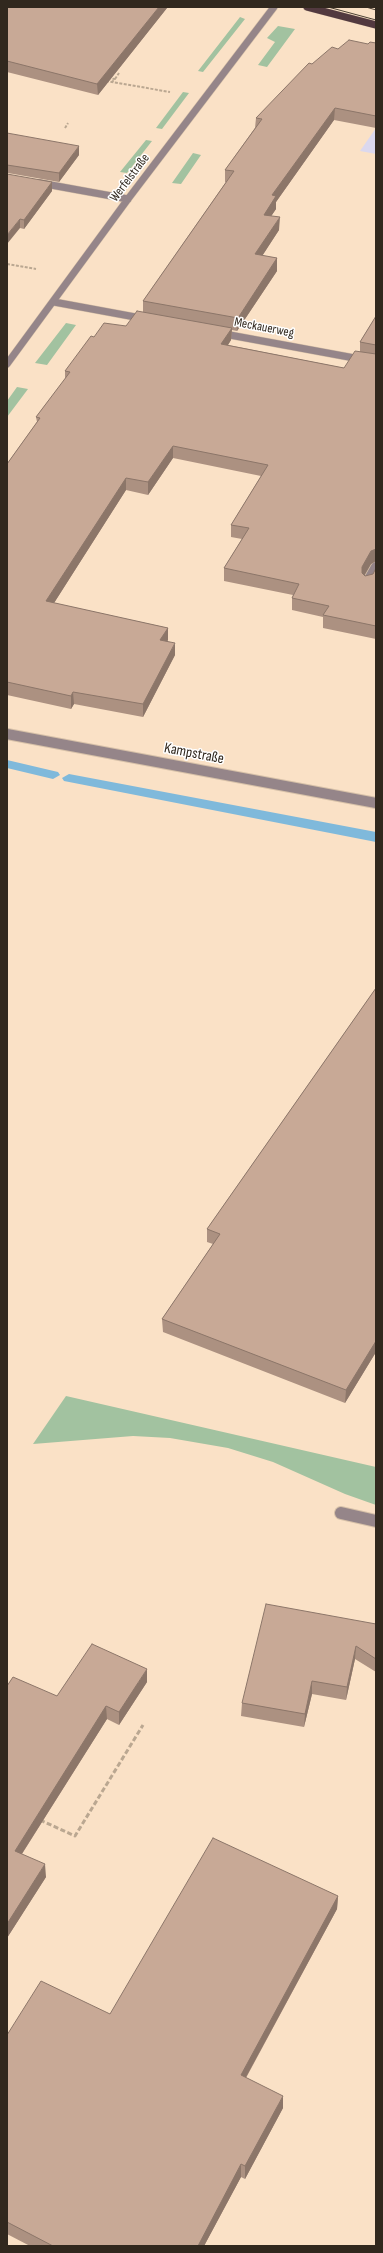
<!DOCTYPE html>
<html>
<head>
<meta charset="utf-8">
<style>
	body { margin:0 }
	#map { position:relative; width:383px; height:2253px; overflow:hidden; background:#fae1c6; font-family:"Sofia Sans Condensed",sans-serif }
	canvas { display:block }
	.frame { position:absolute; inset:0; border:8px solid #31281e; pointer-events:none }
</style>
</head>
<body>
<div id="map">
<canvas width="383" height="2253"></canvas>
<div class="frame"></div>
</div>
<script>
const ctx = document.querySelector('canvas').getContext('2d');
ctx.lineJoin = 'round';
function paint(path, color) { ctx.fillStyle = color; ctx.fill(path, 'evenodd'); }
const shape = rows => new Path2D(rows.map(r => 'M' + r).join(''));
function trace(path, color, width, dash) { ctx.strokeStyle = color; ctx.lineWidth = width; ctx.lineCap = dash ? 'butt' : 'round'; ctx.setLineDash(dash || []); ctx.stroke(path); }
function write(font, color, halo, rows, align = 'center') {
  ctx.font = font + ' "Sofia Sans Condensed",sans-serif'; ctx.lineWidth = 3; ctx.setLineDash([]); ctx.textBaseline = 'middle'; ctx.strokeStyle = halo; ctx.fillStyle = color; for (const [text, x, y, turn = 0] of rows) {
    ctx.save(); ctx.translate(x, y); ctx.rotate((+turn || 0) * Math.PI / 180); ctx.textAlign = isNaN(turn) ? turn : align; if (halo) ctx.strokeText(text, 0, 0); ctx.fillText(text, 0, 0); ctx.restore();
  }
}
const commercial = shape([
	[376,128,376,154,360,151]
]);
const green = shape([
	[240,17,245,19,203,72,198,71],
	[278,26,295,29,267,67,258,65,275,42,267,38],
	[183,92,189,93,162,129,156,128],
	[146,140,152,141,127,173,120,172],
	[193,153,201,155,181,184,172,183],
	[66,323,76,325,47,365,35,363],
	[17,387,28,389,7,417,7,401],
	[66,1396,376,1467,376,1505,345,1494,273,1462,228,1448,170,1438,133,1436,33,1444]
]);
const stream = shape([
	[7,760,58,772,60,775,53,779,7,768,7,760],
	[69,774,376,832,376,842,64,781,62,778,69,774]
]);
const pathFar1 = shape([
	[108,78,115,79,112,82],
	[115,79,119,73],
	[106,81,170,92],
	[65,128,68,123],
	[7,264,36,269]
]);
const path = shape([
	[40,1820,75,1836,143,1725]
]);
const minorFar2 = shape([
	[40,183,128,199],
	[54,302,146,319],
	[219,333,376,362],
	[7,364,128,199,274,7]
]);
const minorFar1 = shape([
	[367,583,376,567],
	[7,734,376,803]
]);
const minor = shape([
	[341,1513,376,1521]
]);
const major = shape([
	[307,7,376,25]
]);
const tram = shape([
	[328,7,376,20],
	[366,7,376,10]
]);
const wall = shape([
	[7,7,167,7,167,8,98,95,7,72],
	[376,43,376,128,334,120,276,202,276,209,271,216,279,230,262,256,277,258,277,271,237,331,232,330,231,340,228,345,344,368,360,352,360,342,376,316,376,561,371,564,364,575,365,576,373,574,376,568,376,639,323,628,323,617,292,610,292,598,293,595,224,581,224,568,242,539,231,537,231,525,261,476,173,458,148,495,126,490,54,603,168,628,168,640,167,641,175,655,143,717,74,704,71,709,7,695,7,464,37,422,36,417,65,379,65,371,94,337,126,326,143,312,143,301,226,182,225,182,225,170,255,128,256,118,312,64,338,49],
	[7,133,79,155,59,182,8,173,7,174],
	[7,174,52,191,24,229,20,228],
	[376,988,376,1352,345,1403,163,1332,162,1319,213,1244,207,1242,207,1229],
	[376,1624,376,1672,355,1659,346,1700,312,1694,304,1727,241,1716,242,1703],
	[147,1682,119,1725,107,1719,22,1854,46,1877,7,1938,7,1686,57,1696],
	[338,1896,337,1909,246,2078,283,2108,245,2179,241,2177,204,2246,30,2246,7,2234,7,2035,110,2014]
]);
const shadedWall = shape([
	[159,7,167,7,167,8,98,95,97,84],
	[335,108,334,120,276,202,276,209,264,227,264,215,272,195],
	[79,146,79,155,59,182,59,173],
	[7,164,8,173,7,174],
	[52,182,52,191,24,229,24,220],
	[280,217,279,230,255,267,255,254],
	[20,219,20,228,7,244,7,235],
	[277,258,277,271,237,331,238,318],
	[232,328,231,340,221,356,221,344],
	[173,446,173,458,148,495,148,482],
	[126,478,126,490,47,614,46,601],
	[376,549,376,561,371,564,362,580,362,567,371,551],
	[168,628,168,640,161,653,160,640],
	[175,643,175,655,143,717,143,704],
	[73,692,74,704,71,709,71,696],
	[376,1341,376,1352,345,1403,346,1390],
	[356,1646,355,1659,346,1700,347,1687],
	[147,1669,147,1682,119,1725,119,1712],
	[312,1681,312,1694,304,1727,305,1714],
	[106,1706,107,1719,16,1863,15,1851],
	[45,1864,46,1877,7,1938,7,1924],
	[338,1896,337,1909,240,2088,241,2075],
	[283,2096,283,2108,245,2179,245,2166],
	[241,2164,241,2177,204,2246,198,2246]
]);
const building = shape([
	[7,7,159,7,97,84,7,61,7,7],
	[349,40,368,44,370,42,376,43,376,116,335,108,272,195,276,196,264,215,280,217,255,254,277,258,238,318,143,301,234,171,225,170,262,119,256,118,309,63,312,64,332,47,338,49,349,40],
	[7,133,79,146,59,173,7,165,7,133],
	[7,174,52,182,24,220,20,219,7,235,7,174],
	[137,311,232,328,221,344,344,368,355,351,376,354,376,549,371,551,362,567,362,573,365,576,373,574,376,568,376,626,323,615,329,606,292,598,299,584,224,568,249,528,231,525,268,465,173,446,148,482,126,478,46,601,168,628,160,640,175,643,143,704,73,692,71,696,7,682,7,464,40,418,36,417,70,372,65,371,91,336,94,337,104,323,126,326,137,311],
	[376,316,376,345,360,342,376,316],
	[376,988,376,1341,346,1390,162,1319,220,1234,207,1229,376,988],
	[266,1604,376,1624,376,1659,356,1646,347,1687,312,1681,305,1714,242,1703,266,1604],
	[92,1644,147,1669,119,1712,106,1706,15,1851,45,1864,7,1924,7,1686,13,1677,57,1696,92,1644],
	[213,1838,338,1896,241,2075,283,2096,245,2166,241,2164,198,2246,53,2246,7,2222,7,2035,41,1981,110,2014,213,1838]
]);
const farStreetnames = [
	["Werfelstraße",130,178,-53],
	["Meckauerweg",264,328,11]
];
const streetNames = [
	["Kampstraße",194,754,11]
];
paint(commercial, '#dbd8ee');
paint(green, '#a2c2a0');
paint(stream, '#7fb9db');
trace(minorFar2, '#d6c0a8', 8);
trace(minorFar1, '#d6c0a8', 12);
trace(minor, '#d6c0a8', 14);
trace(major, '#d6c0a8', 8);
trace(pathFar1, '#baa791', 2, [3, 1.5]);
trace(path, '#baa791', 3, [5, 2.5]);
trace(minorFar2, '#958589', 7);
trace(minorFar1, '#958589', 10);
trace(minor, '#958589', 12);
trace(major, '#52393f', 7);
trace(tram, '#4c4135', 1);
paint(wall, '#ac9181');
paint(shadedWall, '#8c7669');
paint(building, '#c8a996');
trace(building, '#8c7669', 1);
write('13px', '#31281e', '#fff', farStreetnames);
write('15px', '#31281e', '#fff', streetNames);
</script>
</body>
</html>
